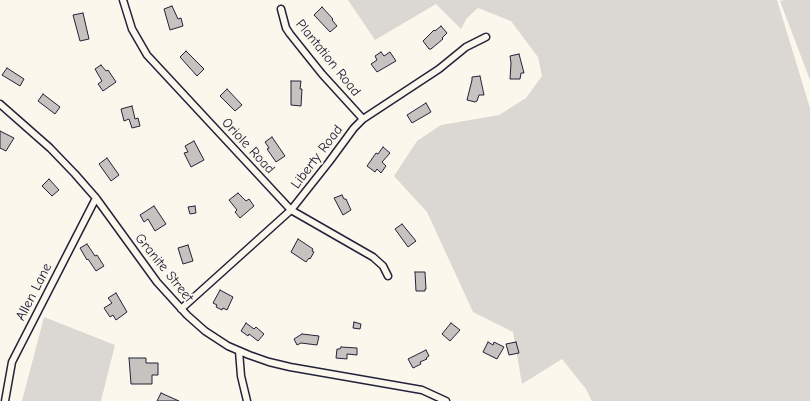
<!DOCTYPE html>
<html>
<head>
<meta charset="utf-8">
<style>
	body { margin:0 }
	canvas { display:block; background:#fbf7ec }
</style>
</head>
<body>
<canvas width="810" height="401"></canvas>
<script>
const ctx = document.querySelector('canvas').getContext('2d');
ctx.lineJoin = 'round';
function paint(path, color) { ctx.fillStyle = color; ctx.fill(path, 'evenodd'); }
const shape = rows => new Path2D(rows.map(r => 'M' + r).join(''));
function trace(path, color, width, dash) { ctx.strokeStyle = color; ctx.lineWidth = width; ctx.lineCap = dash ? 'butt' : 'round'; ctx.setLineDash(dash || []); ctx.stroke(path); }
function write(font, color, halo, rows, align = 'center') {
  ctx.font = font + ' "Comic Neue",sans-serif'; ctx.lineWidth = 4; ctx.setLineDash([]); ctx.textBaseline = 'middle'; ctx.strokeStyle = halo; ctx.fillStyle = color; for (const [text, x, y, turn = 0] of rows) {
    ctx.save(); ctx.translate(x, y); ctx.rotate((+turn || 0) * Math.PI / 180); ctx.textAlign = isNaN(turn) ? turn : align; if (halo) ctx.strokeText(text, 0, 0); ctx.fillText(text, 0, 0); ctx.restore();
  }
}
const green = shape([
	[348,0,777,0,810,108,810,401,592,401,586,389,562,359,522,384,513,332,473,312,427,212,394,176,417,141,441,125,499,115,526,98,542,76,538,57,511,21,478,8,467,18,461,29,436,4,375,40],
	[784,0,810,0,810,80,780,1],
	[44,317,115,345,101,401,22,401]
]);
const building = shape([
	[172,6,178,19,181,18,183,26,170,30,164,9,172,6],
	[322,7,333,19,332,20,337,26,330,32,314,15,322,7],
	[83,13,89,39,80,41,73,15,83,13],
	[441,26,447,33,442,38,443,39,431,49,429,49,423,41,434,30,435,31,441,26],
	[186,51,204,69,197,76,180,57,186,51],
	[381,52,384,56,390,52,396,61,377,72,371,64,377,60,375,56,381,52],
	[519,54,524,73,521,73,520,79,510,79,511,63,510,56,519,54],
	[101,65,106,71,108,70,116,82,103,91,98,84,102,81,95,69,101,65],
	[7,68,24,79,20,86,2,75,7,68],
	[480,76,484,95,479,95,477,101,475,102,467,100,472,80,472,77,480,76],
	[291,81,301,81,300,89,302,89,301,106,291,105,291,81],
	[227,89,242,105,235,111,220,96,227,89],
	[43,94,60,107,55,114,38,101,43,94],
	[426,103,431,112,412,123,407,115,426,103],
	[132,106,135,119,138,118,140,126,132,128,129,119,124,121,121,109,132,106],
	[0,131,14,138,6,151,0,148,0,131],
	[272,137,285,156,276,162,267,149,269,148,265,142,272,137],
	[194,141,204,160,191,167,184,153,188,152,185,146,194,141],
	[383,147,390,153,382,162,386,166,381,173,377,169,375,172,367,166,376,153,378,154,383,147],
	[107,158,119,175,111,181,99,164,107,158],
	[49,179,59,190,52,196,42,186,49,179],
	[238,193,246,201,249,199,254,206,240,218,235,212,237,210,229,200,238,193],
	[342,195,344,199,346,199,351,210,343,215,334,198,342,195],
	[154,206,166,224,155,231,148,219,144,222,140,215,154,206],
	[195,206,196,213,190,214,188,207,195,206],
	[402,224,416,241,408,247,395,229,402,224],
	[298,239,313,249,312,251,314,252,310,259,309,258,306,262,291,252,298,239],
	[87,244,95,256,97,255,104,266,96,271,88,259,87,260,80,248,87,244],
	[188,245,193,261,183,264,178,248,188,245],
	[415,272,425,272,426,289,425,289,425,291,416,291,415,272],
	[220,290,233,297,227,310,223,308,222,310,216,307,217,305,213,303,220,290],
	[116,293,127,312,116,320,113,315,110,317,104,308,112,303,108,298,116,293],
	[354,322,361,324,360,329,353,328,354,322],
	[246,323,254,329,256,327,264,334,258,341,249,334,248,336,241,331,246,323],
	[451,323,460,330,450,341,442,334,451,323],
	[302,334,319,336,317,345,301,343,297,345,294,339,302,334],
	[488,342,493,345,494,342,504,347,497,359,483,352,488,342],
	[516,342,519,353,509,355,506,344,516,342],
	[341,347,357,348,357,355,347,354,347,359,336,358,337,349,340,349,341,347],
	[426,350,429,356,426,358,427,359,420,362,421,364,413,368,408,359,426,350],
	[129,358,146,358,146,363,158,363,158,375,152,375,152,384,131,384,129,358],
	[161,393,179,401,157,401,161,393]
]);
const minor = shape([
	[123,0,132,29,147,55,291,210,373,257,383,266,388,276],
	[281,9,286,28,290,34,322,74,363,119],
	[0,104,50,148,75,174,96,198,157,282,187,315,205,331,228,346,249,355,269,362,290,367,422,390,446,401],
	[181,309,291,210,329,162,354,128,363,119,439,69,466,47,486,37],
	[239,351,241,376,247,401],
	[5,401,12,362,96,198]
]);
const streetNames = [
	["Plantation Road",328,58,51],
	["Oriole Road",248,146,47],
	["Liberty Road",317,157,-53],
	["Granite Street",164,268,51],
	["Allen Lane",34,292,-63]
];
paint(green, '#dbd8d3');
paint(building, '#c6c2c0');
trace(building, '#22223b', 1);
trace(minor, '#22223b', 9);
trace(minor, '#fbf7ec', 6);
write('14px', '#22223b', '#fbf7ec', streetNames);
</script>
</body>
</html>
